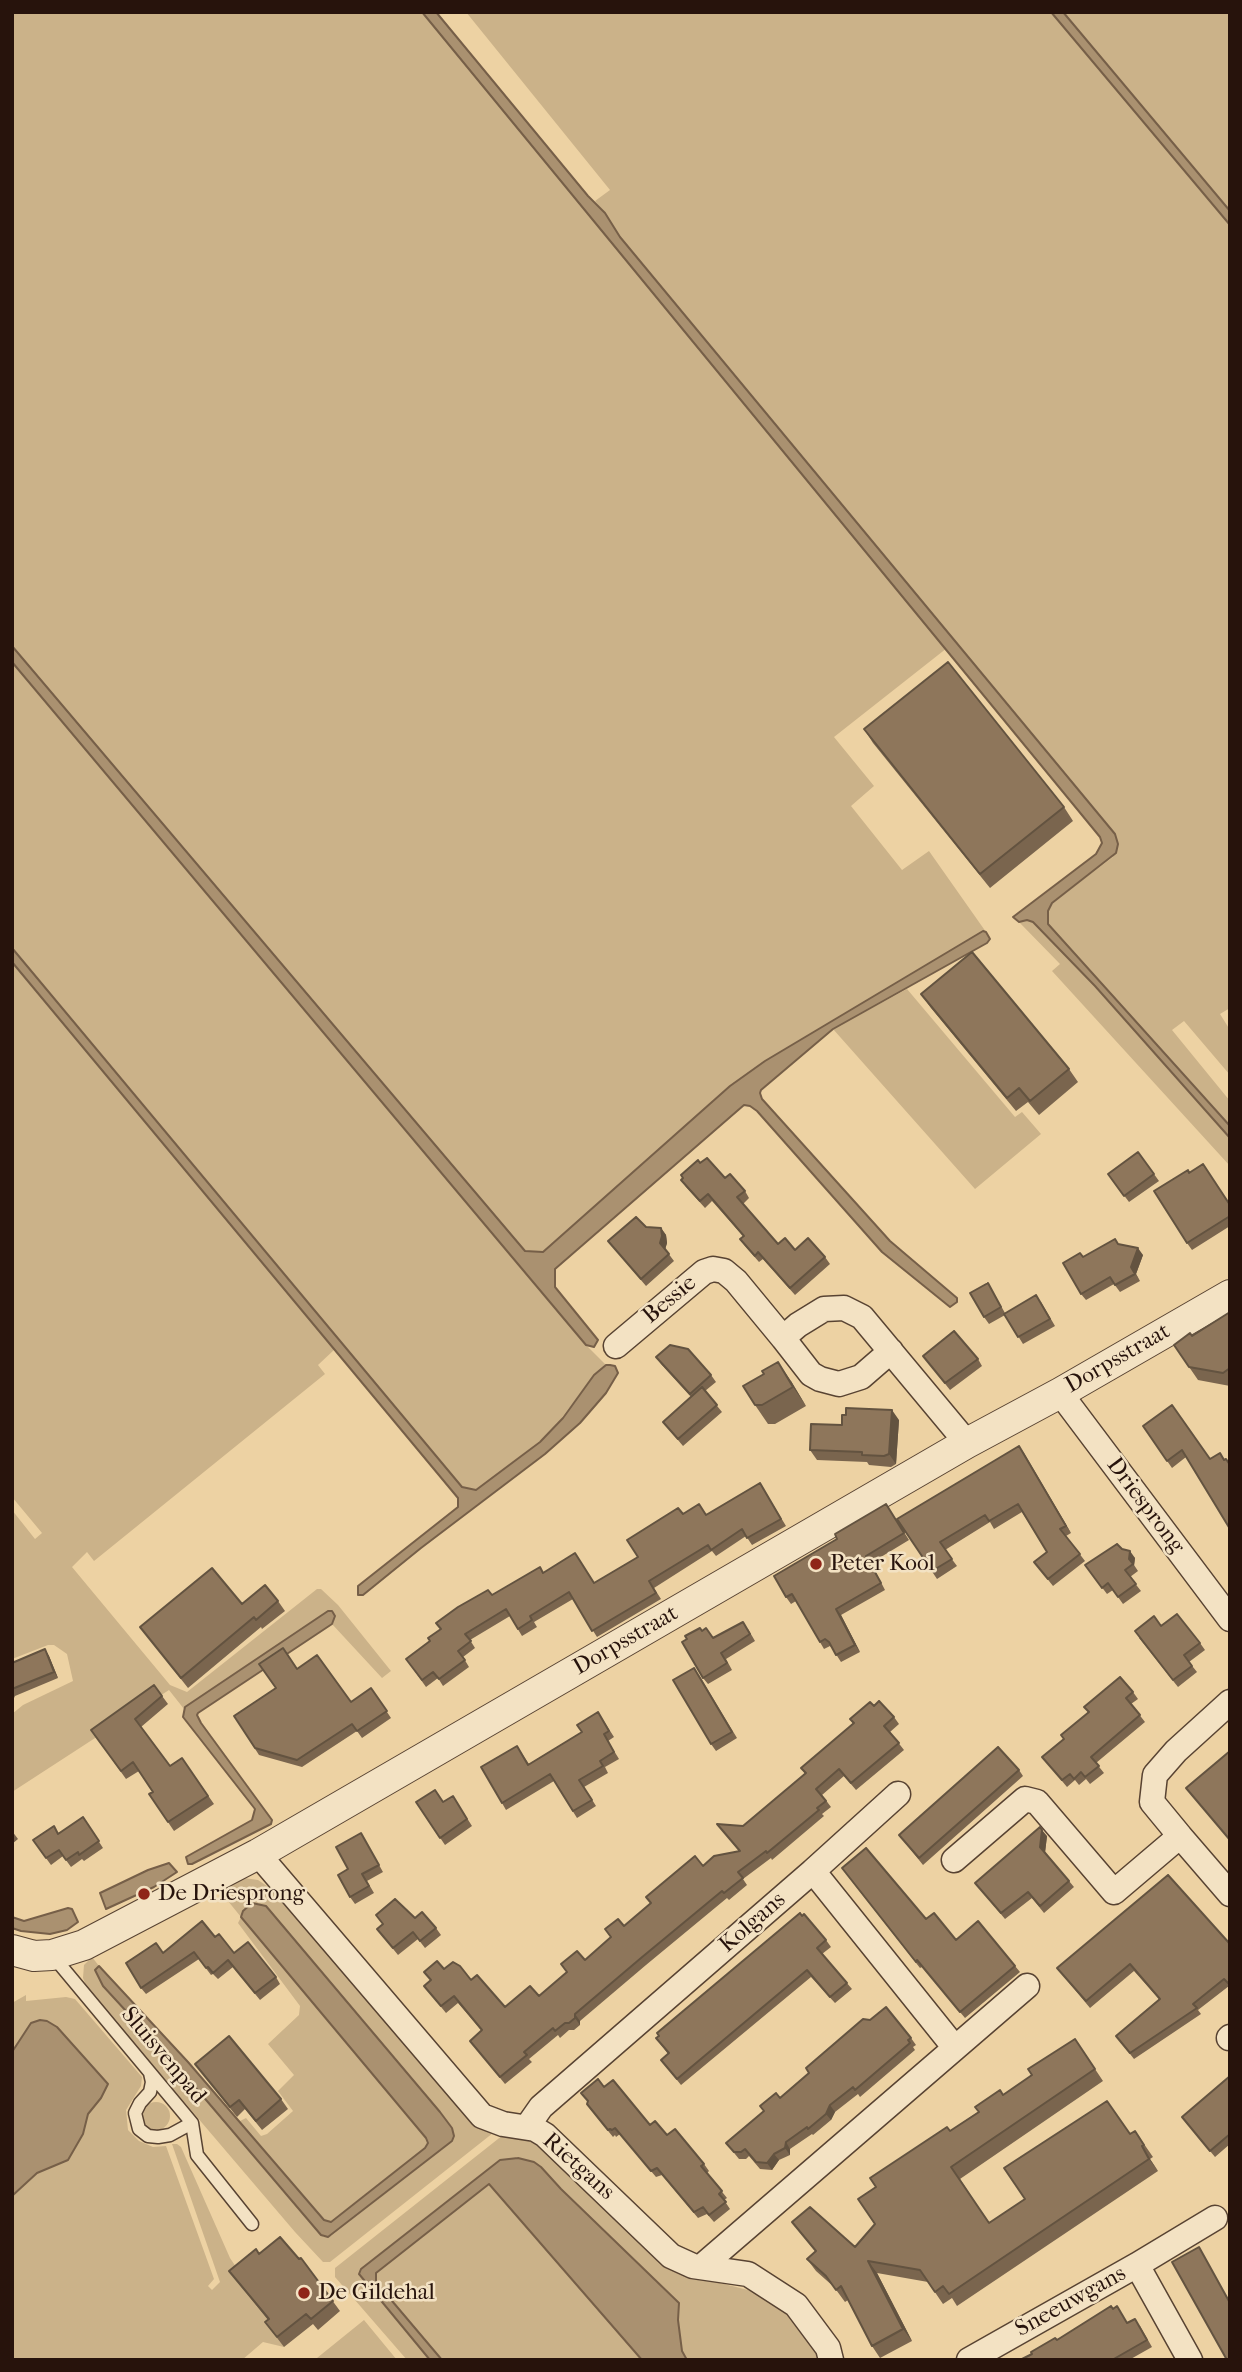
<!DOCTYPE html>
<html>
<head>
<meta charset="utf-8">
<style>
	body { margin:0 }
	#map { position:relative; width:1242px; height:2372px; overflow:hidden; background:#edd2a3; font-family:"IM FELL French Canon",serif }
	canvas { display:block }
	.frame { position:absolute; inset:0; border:14px solid #27130c; pointer-events:none }
</style>
</head>
<body>
<div id="map">
<canvas width="1242" height="2372"></canvas>
<div class="frame"></div>
</div>
<script>
const ctx = document.querySelector('canvas').getContext('2d');
ctx.lineJoin = 'round';
function paint(path, color) { ctx.fillStyle = color; ctx.fill(path, 'evenodd'); }
const shape = rows => new Path2D(rows.map(r => 'M' + r).join(''));
function trace(path, color, width, dash) { ctx.strokeStyle = color; ctx.lineWidth = width; ctx.lineCap = dash ? 'butt' : 'round'; ctx.setLineDash(dash || []); ctx.stroke(path); }
function write(font, color, halo, rows, align = 'center') {
  ctx.font = font + ' "IM FELL French Canon",serif'; ctx.lineWidth = 5; ctx.setLineDash([]); ctx.textBaseline = 'middle'; ctx.strokeStyle = halo; ctx.fillStyle = color; for (const [text, x, y, turn = 0] of rows) {
    ctx.save(); ctx.translate(x, y); ctx.rotate((+turn || 0) * Math.PI / 180); ctx.textAlign = isNaN(turn) ? turn : align; if (halo) ctx.strokeText(text, 0, 0); ctx.fillText(text, 0, 0); ctx.restore();
  }
}
const green = shape([
	[12,12,422,12,947,648,834,737,874,786,851,806,902,870,929,851,986,932,983,931,765,1061,730,1086,543,1252,525,1251,518,1246,12,646],
	[466,12,1051,12,1230,225,1230,1008,1220,1014,1230,1030,1230,1075,1184,1021,1172,1030,1230,1101,1230,1126,1048,924,1049,911,1052,903,1113,857,1115,834,620,237,605,213,595,201,610,190],
	[1063,12,1230,12,1230,211],
	[12,662,586,1345,606,1365,594,1375,551,1432,476,1491,462,1487,12,948],
	[1027,920,1033,922,1095,986,1230,1138,1230,1166,1052,971,1060,964,1019,922],
	[12,962,335,1349,318,1365,325,1374,94,1561,87,1552,72,1567,170,1685,187,1692,317,1589,321,1589,338,1605,391,1671,382,1678,332,1624,334,1621,328,1611,184,1709,169,1690,12,1792,12,1714,23,1705,73,1681,67,1654,54,1645,48,1645,12,1659,12,1510,35,1539,42,1533,12,1497],
	[907,989,1015,1117,1022,1112,1041,1134,975,1189,833,1029],
	[244,1878,258,1880,270,1888,279,1899,282,1896,472,2123,479,2129,493,2133,330,2262,323,2262,295,2232,87,1988,83,1978,84,1965,92,1957,99,1966,95,1970,103,1986,184,2074,321,2235,324,2237,331,2236,452,2141,454,2136,452,2127,440,2112,266,1906,426,2138,428,2143,425,2148,328,2223,324,2220,238,2122,246,2118,261,2136,267,2134,293,2111,278,2091,294,2075,268,2044,299,2015,300,2006,238,1923,241,1917,219,1890],
	[26,1995,26,2001,66,1997,75,1999,142,2077,141,2086,126,2110,128,2130,139,2141,153,2147,166,2146,214,2279,208,2286,212,2290,220,2282,172,2144,177,2144,181,2147,230,2258,242,2276,237,2281,276,2329,284,2347,263,2342,242,2360,12,2360,12,2196,37,2173,68,2160,83,2134,88,2114,101,2098,25,2031,12,2052,12,2003],
	'142 2116a14 14 0 1 1 28 0a14 14 0 1 1-28 0Z',
	[503,2135,538,2142,688,2275,748,2290,785,2309,822,2360,687,2360,682,2351,678,2320,679,2303,561,2189,541,2167,509,2159,500,2160,361,2269,359,2275,430,2360,407,2360,335,2277,335,2268],
	[489,2184,642,2360,442,2360,376,2282,376,2271],
	[364,2320,397,2360,314,2360,317,2358]
]);
const water = shape([
	[422,12,436,12,588,196,605,213,620,237,1115,834,1118,844,1116,853,1052,903,1048,911,1048,924,1230,1126,1230,1138,1095,986,1033,922,1027,920,1019,922,1013,917,1096,854,1102,843,1100,837,422,12],
	[1051,12,1063,12,1230,211,1230,225,1051,12],
	[12,646,525,1251,543,1252,730,1086,765,1061,983,931,986,932,990,939,987,943,833,1029,761,1090,760,1093,762,1099,890,1241,957,1298,957,1302,950,1307,882,1252,757,1111,750,1106,744,1105,555,1269,555,1287,598,1340,594,1347,586,1345,12,662,12,646],
	[12,948,462,1487,476,1490,540,1442,563,1418,594,1375,606,1365,610,1365,615,1366,618,1373,606,1393,580,1423,545,1454,421,1548,363,1595,358,1595,358,1586,458,1507,458,1498,12,962,12,948],
	[328,1611,332,1611,335,1616,332,1624,198,1713,197,1715,201,1723,272,1820,271,1824,192,1864,188,1864,186,1857,252,1820,255,1809,183,1717,185,1707,328,1611],
	[169,1863,177,1872,154,1887,106,1909,100,1893,148,1870,169,1863],
	[252,1903,266,1906,440,2112,452,2128,454,2136,452,2141,328,2237,321,2235,184,2074,103,1986,95,1970,99,1966,188,2062,324,2220,331,2222,425,2148,428,2143,426,2138,241,1917,243,1911,252,1903],
	[68,1908,72,1909,78,1922,67,1930,50,1934,21,1931,12,1928,12,1917,24,1921,68,1908],
	[40,2020,47,2021,57,2027,108,2084,101,2098,88,2114,83,2134,68,2160,37,2173,12,2196,12,2052,31,2023,40,2020],
	[518,2158,534,2162,541,2167,561,2189,679,2303,678,2320,682,2351,687,2360,642,2360,489,2184,376,2273,376,2282,442,2360,430,2360,359,2274,361,2269,500,2160,518,2158]
]);
const service = shape([
	[52,1955,192,2123,197,2155,252,2224],
	[150,2073,152,2082,150,2092,140,2103,135,2113,139,2129,148,2136,158,2137,170,2135,192,2123]
]);
const minor = shape([
	[783,1338,811,1374,820,1379,839,1384,861,1377,891,1351],
	[616,1346,704,1272,713,1269,724,1271,736,1281,783,1338,798,1325,824,1309,844,1308,862,1317,967,1443],
	[1060,1393,1230,1619],
	[1180,1836,1152,1802,1155,1775,1176,1751,1230,1702],
	[258,1854,482,2116,503,2124,535,2129,545,2135,671,2256,693,2266,748,2274,796,2305,828,2348,831,2360],
	[954,1860,1025,1799,1037,1802,1114,1892,1180,1836,1230,1894],
	[813,1871,898,1794],
	[1229,2038,1230,2037],
	[527,2127,541,2107,813,1871,955,2048],
	[1137,2265,1190,2360],
	[701,2267,1027,1986],
	[969,2360,1137,2265,1215,2218]
]);
const tertiary = shape([
	[12,1950,34,1956,52,1955,84,1945,258,1854,967,1443,1060,1393,1230,1295]
]);
const wall = shape([
	[864,729,1064,807,1073,821,990,888,873,743],
	[921,994,1069,1069,1078,1082,1039,1115,1028,1102,1016,1111,931,1008],
	[1138,1152,1159,1181,1129,1202,1108,1174],
	[700,1163,745,1191,749,1198,743,1204,778,1244,795,1250,825,1257,830,1264,795,1295,763,1259,759,1262,745,1246,740,1239,743,1236,712,1201,705,1208,686,1187,681,1180],
	[1189,1173,1230,1205,1230,1226,1192,1250,1187,1243],
	[646,1227,661,1228,666,1235,667,1243,665,1249,674,1261,646,1286,608,1241],
	[1118,1244,1143,1255,1136,1274,1140,1281,1120,1292,1114,1284,1086,1300,1081,1294,1083,1257],
	[988,1283,1005,1313,1041,1302,1055,1326,1023,1344,1005,1315,989,1324,984,1317],
	[1230,1312,1230,1386,1198,1380,1174,1345,1192,1336],
	[923,1356,978,1359,982,1366,950,1390],
	[656,1357,711,1375,716,1382,705,1391,722,1412,683,1446,663,1422,691,1397,661,1364],
	[791,1381,806,1406,775,1424,768,1424,755,1405],
	[899,1420,896,1464,891,1467,869,1465,867,1462,817,1460,810,1450,842,1425],
	[1143,1426,1210,1459,1224,1460,1186,1457,1172,1468],
	[1019,1446,1071,1533,1066,1536,1085,1561,1053,1586,1034,1562,1047,1552,1022,1512,994,1529,990,1522,945,1550,957,1566,937,1579,897,1519],
	[760,1483,786,1526,752,1545,746,1536,716,1556,712,1551,654,1588,661,1599,597,1637,573,1599,534,1622,537,1627,522,1636,510,1616,470,1640,475,1648,463,1657,469,1667,443,1686,438,1678,426,1687,406,1659,430,1641,441,1629,492,1595,543,1572,594,1583,638,1557,683,1514,706,1515],
	[886,1504,909,1540,871,1563,885,1590,841,1615,860,1652,841,1662,832,1648,830,1646,824,1649,796,1601,791,1604,786,1597,837,1539],
	[1122,1549,1135,1558,1134,1565,1138,1571,1130,1577,1141,1591,1123,1604,1113,1590,1107,1594,1085,1565],
	[278,1601,285,1611,262,1629,261,1627,188,1688,140,1627,242,1604],
	[1161,1626,1200,1643,1205,1650,1189,1662,1197,1672,1178,1687,1139,1638],
	[748,1629,755,1641,726,1659,732,1670,708,1684,703,1678,687,1639,702,1631,713,1638],
	[45,1649,49,1656,58,1678,15,1696,12,1702,12,1663],
	[297,1669,351,1702,371,1688,391,1718,362,1738,357,1731,302,1767,259,1755,234,1716,276,1688],
	[699,1675,737,1738,716,1751,711,1744],
	[154,1685,168,1704,141,1727,170,1766,182,1758,214,1804,174,1831,149,1794,153,1792,139,1771,126,1779,91,1730],
	[1133,1692,1138,1699,1131,1704,1145,1722,1096,1763,1104,1773,1090,1784,1086,1779,1079,1785,1075,1780,1067,1787,1042,1757,1063,1739,1088,1712,1084,1707],
	[874,1706,894,1717,899,1724,890,1732,904,1750,856,1790,844,1776,822,1795,831,1807,822,1814,824,1816,772,1860,771,1858,743,1879,747,1885,729,1900,727,1898,646,1965,580,2021,580,2025,574,2030,569,2030,560,2038,558,2035,529,2059,532,2062,505,2084,470,2041,482,2031,458,2003,446,2013,424,1986,444,1969,471,1980,505,2007,539,1996,567,1972,561,1964,585,1960,611,1938,605,1929,624,1926,651,1904,646,1897,703,1866,739,1851,717,1824,743,1826,805,1774,801,1768,853,1724,850,1719],
	[598,1712,614,1737,608,1741,619,1759,605,1767,608,1773,584,1787,596,1806,577,1818,554,1781,506,1810,502,1803,521,1752,529,1764,582,1732],
	[1019,1770,1023,1776,923,1865,899,1835],
	[453,1796,472,1826,445,1845,416,1802,443,1802],
	[83,1817,103,1848,84,1861,82,1859,71,1867,63,1856,51,1865,33,1840,59,1833],
	[12,1831,18,1839,12,1844],
	[361,1833,383,1872,367,1881,374,1893,355,1904,350,1897],
	[1047,1836,1045,1852,1074,1887,1044,1913,1032,1898,1005,1919,975,1883],
	[847,1875,926,1919,956,1940,1015,1966,1020,1972,965,2018,922,1967,920,1968],
	[376,1915,415,1918,436,1928,441,1935,425,1948,418,1939,398,1955,377,1929,383,1924],
	[215,1937,234,1953,276,1977,280,1984,260,2000,233,1967,218,1979,213,1974,211,1975,199,1959,146,1994,141,1988,163,1953],
	[826,1940,831,1947,822,1954,852,1989,835,2003,811,1977,681,2085,661,2060,668,2054,656,2038],
	[1230,1944,1230,1986,1229,1986,1198,2010,1201,2014,1134,2059,1116,2036,1159,1999,1134,1971,1090,2008,1057,1968],
	[911,2038,916,2045,913,2047,915,2050,860,2097,858,2094,835,2112,831,2120,813,2135,812,2134,790,2149,790,2155,779,2160,772,2170,760,2169,749,2156,746,2159,739,2159,726,2143,780,2098],
	[1075,2039,1103,2081,960,2179,989,2223,1135,2131,1153,2157,1150,2159,1158,2171,957,2306,952,2298,943,2304,928,2282,877,2273,912,2341,880,2358,872,2346,848,2300,845,2302,834,2287,816,2271,807,2259,816,2252,792,2222,855,2247,875,2224,876,2187,950,2131,1032,2075],
	[195,2064,281,2099,288,2109,262,2130,245,2109,237,2117],
	[1230,2076,1230,2144,1215,2157,1182,2117],
	[604,2087,650,2125,667,2135,704,2164,709,2171,707,2173,727,2198,724,2200,730,2209,714,2222,707,2214,698,2218,662,2175,656,2177,620,2134,616,2137,615,2135,613,2137,592,2111,587,2104,588,2101,581,2093],
	[259,2254,299,2259,301,2258,340,2311,318,2330,313,2324,284,2347,265,2322,268,2320,229,2271],
	[1117,2306,1127,2323,1140,2326,1152,2347,1129,2360,1020,2360]
]);
const shadedWall = shape([
	[661,1228,666,1235,667,1243,665,1250,660,1243],
	[1138,1248,1143,1255,1136,1274,1140,1281,1131,1267],
	[778,1362,791,1381,806,1406,793,1387],
	[892,1410,899,1420,896,1464,889,1454],
	[1019,1446,1024,1453,1071,1533,1066,1526],
	[1130,1551,1135,1558,1134,1566,1129,1559],
	[836,1609,841,1615,860,1652,855,1645],
	[45,1649,49,1656,58,1678,54,1672],
	[1042,1830,1047,1836,1045,1853,1040,1847],
	[575,2014,580,2021,580,2025,575,2018],
	[830,2105,835,2112,831,2120,826,2114],
	[786,2142,790,2149,790,2155,785,2148],
	[1142,2146,1150,2159,1158,2171,1149,2159],
	[774,2154,779,2160,772,2170,767,2163],
	[868,2261,877,2273,912,2341,903,2329]
]);
const building = shape([
	[948,662,1064,807,980,874,864,729,948,662],
	[972,952,1069,1069,1030,1101,1019,1088,1007,1098,921,994,972,952],
	[1138,1152,1154,1174,1124,1196,1108,1174,1138,1152],
	[707,1158,725,1178,730,1174,745,1191,737,1197,778,1244,785,1238,795,1250,808,1238,825,1257,790,1288,758,1252,755,1256,740,1239,744,1236,708,1194,700,1201,681,1180,683,1178,681,1175,698,1160,700,1163,707,1158],
	[1203,1164,1230,1205,1230,1216,1187,1243,1154,1191,1188,1170,1189,1173,1203,1164],
	[636,1217,646,1227,661,1228,662,1236,660,1243,669,1254,641,1279,608,1241,636,1217],
	[1115,1239,1118,1244,1138,1248,1131,1267,1135,1274,1115,1285,1110,1277,1081,1294,1063,1263,1080,1253,1083,1257,1115,1239],
	[988,1283,1001,1307,984,1317,970,1293,988,1283],
	[1036,1295,1050,1319,1018,1337,1004,1314,1036,1295],
	[1230,1312,1230,1368,1223,1373,1189,1367,1174,1345,1190,1333,1192,1336,1230,1312],
	[954,1331,978,1359,945,1383,923,1356,954,1331],
	[670,1345,688,1349,711,1375,690,1394,656,1357,670,1345],
	[778,1362,793,1387,762,1405,755,1405,743,1386,764,1374,762,1371,778,1362],
	[702,1387,717,1405,678,1439,663,1422,702,1387],
	[1172,1405,1210,1459,1220,1453,1224,1460,1226,1459,1230,1465,1230,1529,1182,1450,1167,1461,1143,1426,1172,1405],
	[846,1408,892,1410,889,1454,884,1456,862,1455,862,1452,810,1450,811,1424,842,1425,842,1415,846,1415,846,1408],
	[1019,1446,1066,1526,1060,1529,1080,1554,1048,1579,1034,1562,1047,1552,1018,1504,989,1521,985,1515,940,1542,952,1559,932,1571,897,1519,1019,1446],
	[760,1483,781,1519,747,1538,742,1529,711,1550,708,1545,649,1581,656,1593,592,1631,569,1592,530,1616,532,1620,518,1629,506,1609,465,1634,471,1641,458,1651,465,1660,439,1679,433,1672,422,1680,406,1659,430,1641,428,1638,441,1629,436,1623,458,1607,488,1590,492,1595,540,1567,543,1573,575,1553,594,1583,638,1557,627,1540,678,1508,683,1514,699,1504,706,1515,760,1483],
	[886,1504,904,1533,866,1556,881,1583,836,1609,855,1645,836,1655,829,1642,825,1639,820,1642,792,1594,786,1597,774,1576,837,1539,835,1534,886,1504],
	[1117,1544,1122,1549,1130,1551,1129,1559,1133,1564,1125,1570,1136,1584,1118,1597,1108,1583,1102,1588,1085,1565,1117,1544],
	[212,1568,242,1604,265,1585,278,1601,256,1620,254,1617,181,1678,140,1627,212,1568],
	[1177,1614,1200,1643,1184,1655,1192,1666,1173,1680,1135,1631,1154,1616,1161,1626,1177,1614],
	[743,1622,750,1634,721,1653,727,1663,703,1678,682,1642,687,1639,685,1636,700,1628,702,1631,706,1628,713,1638,743,1622],
	[283,1648,297,1669,317,1655,351,1702,371,1688,387,1711,357,1731,352,1724,297,1760,255,1748,234,1716,276,1688,259,1664,283,1648],
	[45,1649,54,1672,12,1689,12,1663,45,1649],
	[694,1668,732,1732,711,1744,673,1680,694,1668],
	[1120,1677,1133,1692,1126,1698,1140,1715,1091,1757,1099,1766,1085,1777,1081,1772,1074,1779,1070,1774,1062,1780,1042,1757,1064,1739,1061,1735,1089,1712,1084,1707,1120,1677],
	[154,1685,162,1696,135,1719,170,1766,182,1758,208,1796,168,1822,149,1794,153,1792,133,1762,121,1771,91,1730,154,1685],
	[879,1701,894,1717,884,1726,899,1743,851,1783,839,1769,816,1789,826,1801,817,1808,819,1810,767,1853,766,1851,738,1872,743,1878,724,1893,722,1891,641,1958,575,2014,575,2018,569,2023,565,2023,555,2031,553,2028,524,2052,527,2055,500,2077,470,2041,482,2030,454,1996,441,2006,424,1986,431,1980,424,1972,437,1961,444,1969,453,1962,460,1966,471,1980,477,1975,505,2007,530,1986,539,1996,567,1972,561,1964,577,1951,585,1960,611,1937,605,1929,618,1919,624,1926,651,1903,646,1897,695,1856,703,1866,714,1856,740,1851,717,1824,743,1826,806,1773,801,1768,854,1723,850,1719,870,1702,874,1706,879,1701],
	[598,1712,609,1731,604,1734,614,1752,600,1761,603,1766,579,1780,592,1800,573,1811,550,1774,502,1803,481,1767,517,1746,528,1765,582,1732,577,1725,598,1712],
	[998,1747,1019,1770,919,1858,899,1835,998,1747],
	[1230,1751,1230,1840,1186,1788,1230,1751],
	[435,1790,443,1802,453,1796,467,1819,440,1838,416,1802,435,1790],
	[83,1817,99,1841,79,1855,78,1852,66,1860,59,1850,46,1858,33,1840,54,1826,58,1834,83,1817],
	[1040,1827,1042,1830,1040,1847,1069,1881,1040,1906,1028,1892,1001,1913,975,1883,1040,1827],
	[361,1833,379,1865,362,1874,369,1886,350,1897,338,1875,348,1869,336,1847,361,1833],
	[866,1848,926,1919,934,1913,956,1940,978,1921,1015,1966,960,2012,917,1960,916,1962,842,1868,866,1848],
	[1168,1875,1230,1944,1230,1982,1228,1983,1224,1979,1193,2004,1197,2008,1130,2053,1116,2036,1160,1999,1130,1964,1086,2001,1057,1968,1168,1875],
	[395,1899,415,1918,422,1912,436,1928,420,1941,413,1932,393,1948,377,1929,383,1924,376,1915,395,1899],
	[800,1913,802,1916,804,1914,826,1940,817,1948,847,1983,830,1997,807,1970,677,2079,661,2060,669,2053,656,2038,659,2036,657,2033,800,1913],
	[202,1921,215,1937,219,1934,234,1953,248,1942,276,1977,255,1993,228,1960,213,1973,208,1967,206,1968,194,1952,141,1988,126,1963,156,1943,163,1953,202,1921],
	[886,2007,911,2038,908,2040,910,2043,855,2090,853,2087,830,2105,826,2114,808,2129,807,2127,786,2142,785,2148,774,2154,767,2163,756,2162,745,2149,741,2152,734,2152,726,2143,764,2111,760,2106,776,2093,780,2098,809,2073,806,2068,863,2019,870,2020,886,2007],
	[229,2036,281,2099,256,2121,239,2100,230,2107,195,2064,229,2036],
	[1075,2039,1095,2069,951,2167,989,2223,1025,2199,1004,2168,1107,2101,1130,2134,1135,2131,1144,2145,1142,2146,1149,2159,949,2294,943,2286,935,2292,920,2270,868,2261,903,2329,872,2346,841,2286,836,2290,826,2276,807,2259,816,2251,792,2222,810,2207,855,2247,875,2224,858,2199,876,2187,870,2178,947,2127,950,2131,979,2112,975,2107,1000,2090,1003,2095,1032,2075,1028,2069,1075,2039],
	[1230,2076,1230,2134,1210,2151,1182,2117,1230,2076],
	[598,2079,604,2087,613,2080,650,2125,655,2121,667,2135,675,2129,704,2164,701,2166,722,2191,719,2194,726,2202,709,2215,703,2207,694,2212,657,2168,651,2171,615,2128,612,2130,610,2129,608,2130,587,2104,588,2101,581,2093,598,2079],
	[280,2237,299,2259,301,2258,333,2301,311,2319,306,2314,277,2337,265,2322,269,2319,229,2271,256,2249,259,2254,280,2237],
	[1199,2247,1230,2303,1230,2360,1227,2360,1172,2262,1199,2247],
	[1111,2306,1113,2309,1117,2306,1127,2323,1135,2319,1147,2340,1112,2360,1020,2360,1032,2354,1031,2352,1055,2338,1057,2340,1111,2306]
]);
const markers = [
	[816,1564,7,"#8f2418"],
	[144,1894,7,"#8f2418"],
	[304,2293,7,"#8f2418"]
];
const streetNames = [
	["Bessie",670,1300,-40],
	["Dorpsstraat",1118,1359,-30],
	["Driesprong",1145,1506,53],
	["Dorpsstraat",626,1641,-30],
	["Kolgans",753,1923,-41],
	["Sluisvenpad",163,2056,50],
	["Rietgans",578,2167,42],
	["Sneeuwgans",1071,2302,-29]
];
const poiNames = [
	["Peter Kool",830,1564],
	["De Driesprong",158,1894],
	["De Gildehal",318,2293]
];
paint(green, '#cbb289');
paint(water, '#aa9170');
trace(water, '#765f48', 2);
trace(service, '#584332', 15);
trace(minor, '#584332', 27);
trace(tertiary, '#584332', 32);
trace(service, '#f3e2c3', 12);
trace(minor, '#f3e2c3', 24);
trace(tertiary, '#f3e2c3', 30);
paint(wall, '#7a654e');
paint(shadedWall, '#635340');
paint(building, '#8e765b');
trace(building, '#635340', 2);
for (const [x, y, r, color] of markers) { const dot = new Path2D(); dot.arc(x, y, r, 0, 2 * Math.PI); ctx.fillStyle = color; ctx.fill(dot); trace(dot, '#f3e2c3', 2.5); }
write('23px', '#27130c', '#f3e2c3', streetNames);
write('23px', '#27130c', '#f3e2c3', poiNames, 'left');
</script>
</body>
</html>
